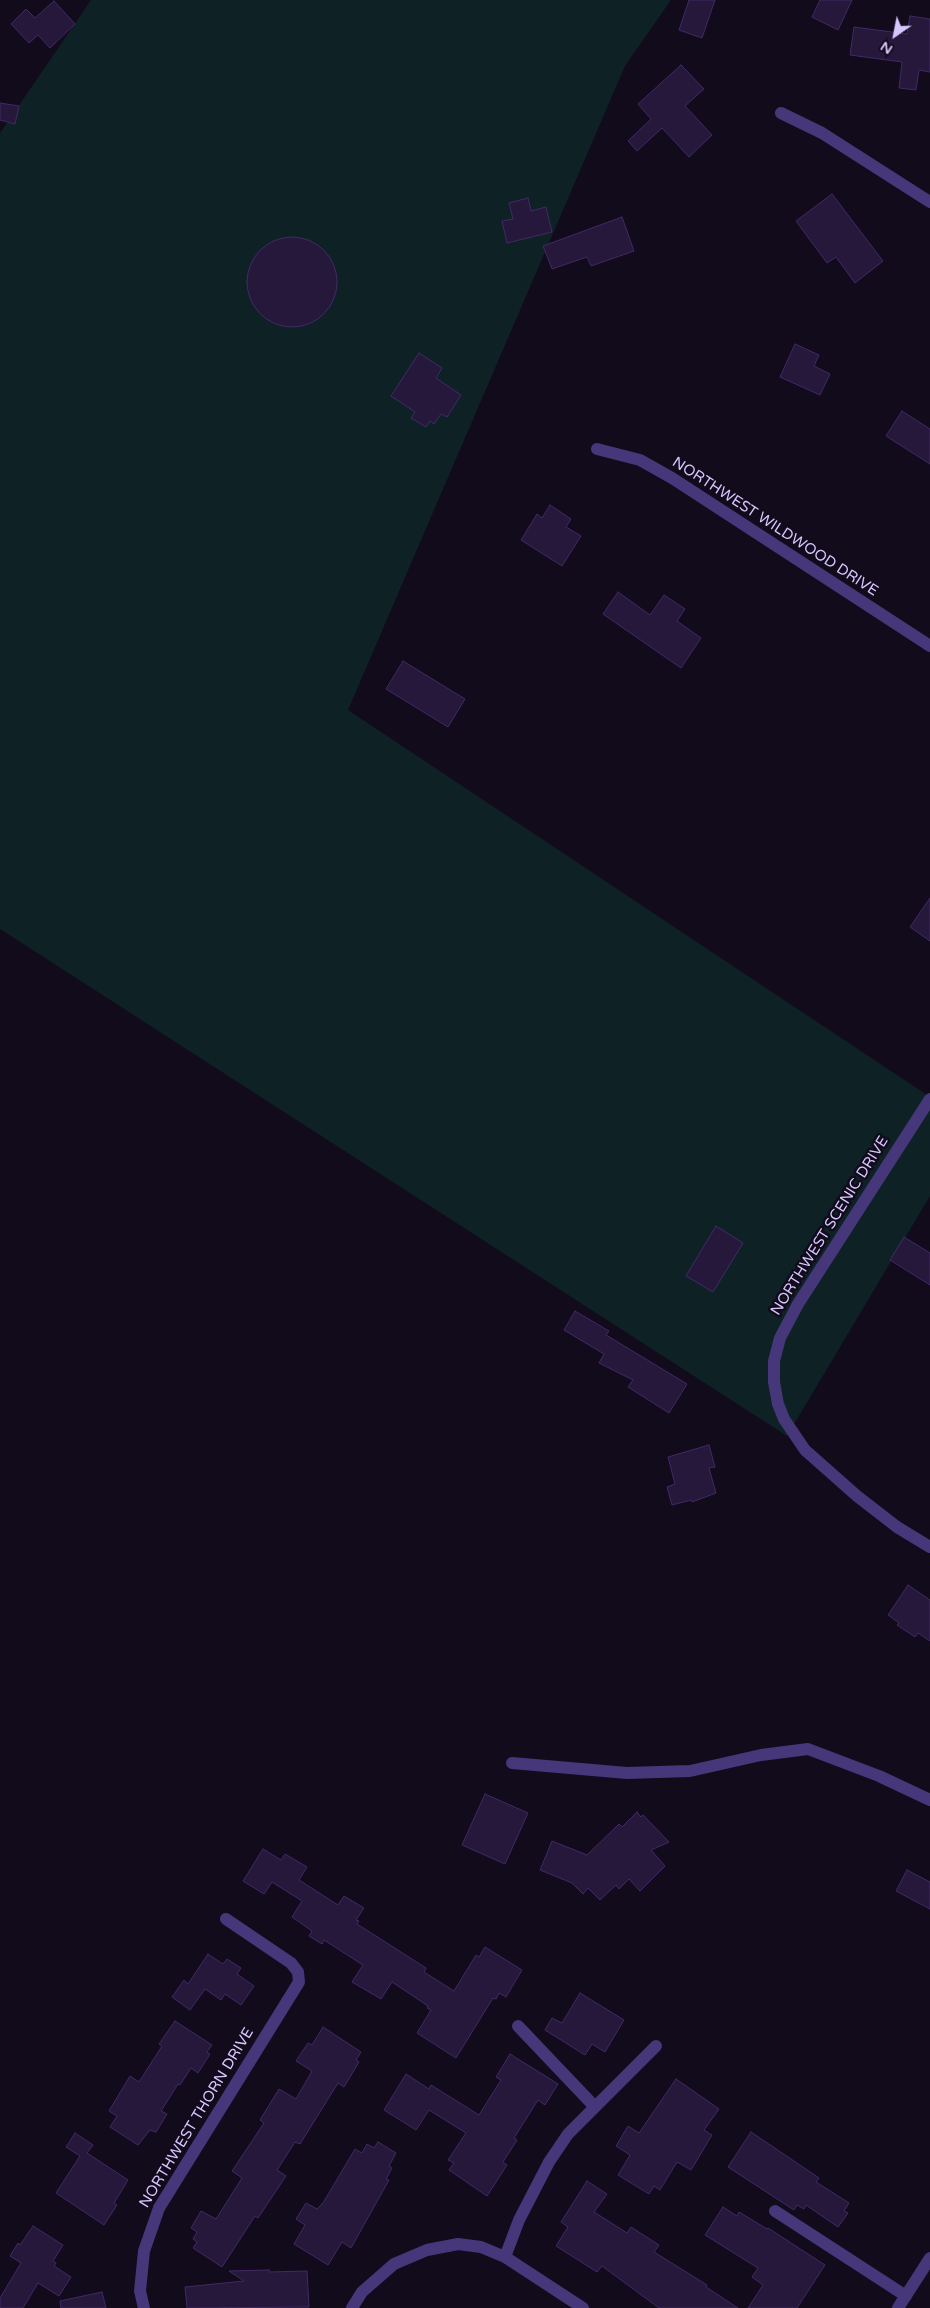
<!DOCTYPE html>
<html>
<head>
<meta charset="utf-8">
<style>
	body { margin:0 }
	#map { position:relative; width:930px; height:2308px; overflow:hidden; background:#110b1b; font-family:"Varela Round",sans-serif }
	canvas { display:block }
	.north { position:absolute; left:870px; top:10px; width:50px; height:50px; -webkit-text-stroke:4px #110b1b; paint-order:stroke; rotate:213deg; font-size:14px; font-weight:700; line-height:20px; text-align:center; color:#d6c6fe }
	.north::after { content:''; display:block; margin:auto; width:18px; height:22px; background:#d6c6fe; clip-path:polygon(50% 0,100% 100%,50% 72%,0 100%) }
</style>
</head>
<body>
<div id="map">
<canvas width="930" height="2308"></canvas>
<div class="north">N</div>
</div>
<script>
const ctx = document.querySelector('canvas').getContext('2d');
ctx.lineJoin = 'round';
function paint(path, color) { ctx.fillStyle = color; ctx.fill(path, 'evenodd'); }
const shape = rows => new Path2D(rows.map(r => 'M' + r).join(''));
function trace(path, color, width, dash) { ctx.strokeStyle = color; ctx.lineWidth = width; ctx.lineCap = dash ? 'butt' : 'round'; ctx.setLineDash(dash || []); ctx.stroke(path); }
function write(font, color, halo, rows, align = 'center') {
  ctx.font = font + ' "Varela Round",sans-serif'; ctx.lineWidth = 5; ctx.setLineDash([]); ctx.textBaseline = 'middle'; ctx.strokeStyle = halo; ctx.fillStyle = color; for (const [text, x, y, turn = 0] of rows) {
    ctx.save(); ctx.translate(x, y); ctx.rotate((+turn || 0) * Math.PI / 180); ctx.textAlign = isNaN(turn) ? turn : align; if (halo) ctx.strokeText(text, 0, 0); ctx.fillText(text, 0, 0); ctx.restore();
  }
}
const green = shape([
	[91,0,671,0,625,66,348,710,930,1097,930,1196,787,1436,0,929,0,133]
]);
const building = shape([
	[689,0,715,0,702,38,679,30,689,0],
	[820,0,852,0,838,30,812,17,820,0],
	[54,1,75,24,50,48,38,35,29,43,11,24,26,9,35,18,54,1],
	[910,16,930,19,930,72,919,70,916,90,899,88,902,62,850,55,854,27,907,34,910,16],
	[681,65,704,89,685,106,712,135,689,157,662,128,637,151,628,141,651,119,638,104,681,65],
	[0,103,19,106,15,124,0,120,0,103],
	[832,194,883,261,855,283,836,257,827,263,796,221,832,194],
	[528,198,531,211,546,207,552,232,507,243,502,221,513,219,509,203,528,198],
	[622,217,634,251,591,266,587,257,552,269,543,246,622,217],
	'247 282a45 45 0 1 1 90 0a45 45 0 1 1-90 0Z',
	[795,344,819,355,814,366,830,374,820,395,780,377,795,344],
	[419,353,442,368,436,378,461,395,447,417,441,414,434,424,430,421,426,427,411,418,415,412,391,396,419,353],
	[902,411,930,429,930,464,886,436,902,411],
	[550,505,571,519,566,527,581,536,562,566,521,540,537,514,542,518,550,505],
	[618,592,650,615,664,595,685,609,677,621,701,638,681,668,603,614,618,592],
	[403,661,465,699,448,727,386,689,403,661],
	[930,898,930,941,910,927,930,898],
	[716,1226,743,1243,713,1292,686,1276,716,1226],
	[904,1237,930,1253,930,1285,890,1260,904,1237],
	[575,1311,609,1331,606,1335,687,1384,669,1413,628,1387,633,1380,599,1363,604,1354,564,1330,575,1311],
	[709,1445,715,1467,709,1468,716,1493,692,1502,691,1500,672,1505,667,1487,675,1484,668,1457,709,1445],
	[908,1585,930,1600,930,1641,918,1633,915,1637,897,1625,899,1623,888,1615,908,1585],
	[485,1794,528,1813,505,1864,462,1845,485,1794],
	[637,1812,641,1817,643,1815,669,1842,651,1850,665,1866,640,1891,629,1879,619,1889,616,1885,600,1900,588,1888,583,1894,572,1883,540,1870,552,1841,587,1855,619,1824,622,1827,637,1812],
	[263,1849,281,1860,285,1854,307,1867,299,1880,338,1905,344,1896,364,1908,356,1920,359,1921,357,1924,426,1968,424,1972,454,1991,476,1955,479,1957,485,1947,522,1970,506,1997,499,1993,496,1999,493,1998,456,2058,417,2033,431,2010,427,2008,428,2006,392,1982,381,1999,352,1982,363,1965,324,1940,322,1944,309,1936,312,1931,292,1917,302,1901,272,1882,264,1894,243,1881,263,1849],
	[907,1870,930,1882,930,1909,896,1891,907,1870],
	[208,1954,223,1964,227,1959,241,1968,237,1974,254,1986,241,2005,225,1994,221,2000,205,1989,190,2010,172,1997,184,1980,188,1984,208,1954],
	[580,1993,624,2020,605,2052,592,2044,585,2055,545,2030,552,2018,562,2023,580,1993],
	[175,2021,212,2045,207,2052,210,2054,198,2073,191,2068,180,2085,178,2084,161,2111,167,2114,156,2132,150,2130,138,2145,110,2127,117,2116,109,2111,130,2076,139,2082,162,2046,159,2044,175,2021],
	[323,2027,361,2052,356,2060,359,2062,344,2087,338,2083,300,2144,295,2142,277,2170,286,2176,258,2218,255,2216,222,2267,193,2248,197,2242,193,2239,197,2232,191,2228,201,2211,216,2219,242,2178,232,2171,264,2123,260,2120,279,2089,296,2099,312,2071,296,2061,308,2043,312,2045,323,2027],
	[510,2054,558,2084,545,2105,538,2100,514,2138,517,2140,503,2162,507,2165,487,2196,449,2170,454,2163,448,2160,466,2133,429,2110,416,2130,384,2110,406,2074,429,2089,431,2085,479,2115,501,2080,496,2077,510,2054],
	[676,2079,719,2109,704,2130,712,2135,691,2170,677,2162,660,2190,654,2186,649,2194,618,2175,630,2155,616,2146,628,2126,639,2133,676,2079],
	[751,2132,819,2178,816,2182,849,2203,844,2211,848,2213,838,2227,806,2205,804,2209,797,2205,794,2210,728,2167,751,2132],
	[75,2133,93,2145,87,2153,128,2180,114,2203,117,2205,104,2225,56,2193,80,2156,66,2147,75,2133],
	[378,2142,396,2153,389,2166,392,2168,386,2179,389,2180,351,2248,342,2242,328,2265,294,2244,305,2225,296,2219,306,2203,317,2209,323,2203,355,2149,362,2153,367,2144,374,2148,378,2142],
	[587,2181,607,2194,594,2212,627,2233,631,2227,659,2245,654,2252,707,2285,706,2287,738,2308,659,2308,602,2266,597,2272,556,2246,568,2227,561,2222,587,2181],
	[723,2207,737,2216,739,2212,767,2229,768,2228,825,2265,797,2308,748,2308,763,2285,752,2277,758,2268,705,2235,723,2207],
	[33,2226,63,2245,53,2261,56,2263,54,2266,71,2277,59,2296,38,2283,23,2308,0,2308,0,2298,21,2263,10,2256,18,2243,20,2245,33,2226],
	[269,2270,269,2272,307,2271,309,2307,187,2308,185,2287,244,2281,229,2271,269,2270],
	[102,2292,106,2308,61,2308,60,2301,102,2292]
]);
const minor = shape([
	[781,113,822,133,930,202],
	[597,449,640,460,672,478,930,646],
	[930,1099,798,1304,780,1338,774,1361,774,1382,778,1404,784,1419,805,1450,857,1496,897,1527,930,1547],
	[512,1763,627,1773,690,1771,761,1755,808,1749,879,1776,930,1800],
	[518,2026,595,2107],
	[775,2211,906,2296],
	[505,2257,519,2220,549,2162,568,2134,656,2046],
	[144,2308,140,2291,144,2251,159,2208,299,1982,298,1972,291,1963,226,1919],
	[352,2308,362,2292,394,2264,427,2250,458,2244,481,2247,505,2257,583,2308],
	[898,2308,930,2258]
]);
const streetNames = [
	["NORTHWEST WILDWOOD DRIVE",775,527,33],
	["NORTHWEST SCENIC DRIVE",830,1226,-58],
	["NORTHWEST THORN DRIVE",197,2118,-59]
];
paint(green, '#0e2125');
paint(building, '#25183b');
trace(building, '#412a67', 1);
trace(minor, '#453779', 12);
write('15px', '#d6c6fe', '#110b1b', streetNames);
</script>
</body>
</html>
